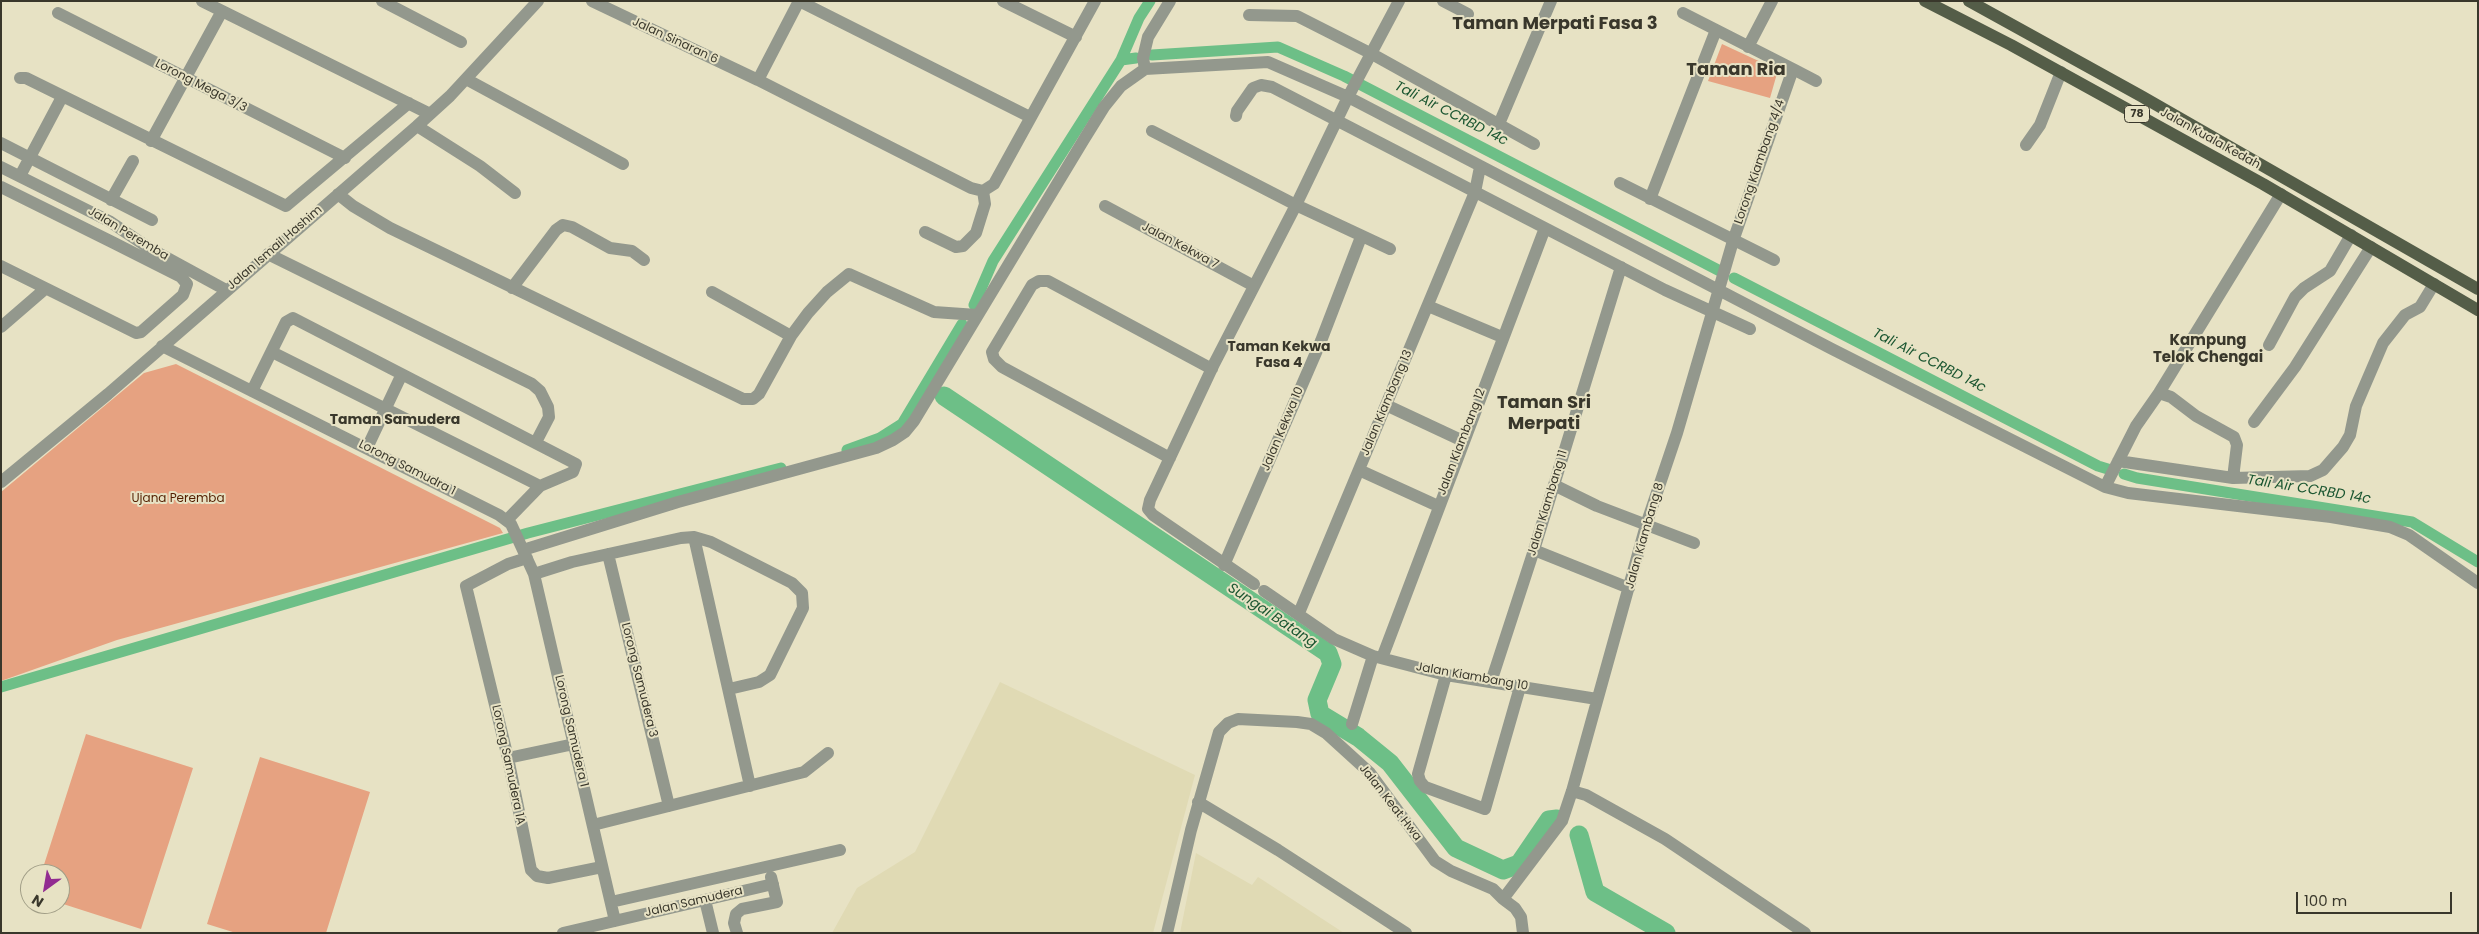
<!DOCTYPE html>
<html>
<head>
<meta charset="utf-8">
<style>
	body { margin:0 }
	#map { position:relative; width:2479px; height:934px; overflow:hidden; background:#e7e2c4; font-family:Poppins,sans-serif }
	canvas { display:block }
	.frame { position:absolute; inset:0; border:2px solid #39372b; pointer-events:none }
	.north { position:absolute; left:20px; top:864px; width:50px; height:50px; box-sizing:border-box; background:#e7e2c4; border:1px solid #a19e87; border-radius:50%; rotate:212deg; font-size:14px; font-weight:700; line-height:20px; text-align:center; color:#39372b }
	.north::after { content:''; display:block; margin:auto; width:18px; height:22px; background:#922c91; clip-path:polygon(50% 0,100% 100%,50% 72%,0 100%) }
	.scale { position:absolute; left:2296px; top:892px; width:156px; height:22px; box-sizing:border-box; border:2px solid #39372b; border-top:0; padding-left:6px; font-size:15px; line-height:18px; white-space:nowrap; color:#39372b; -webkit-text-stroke:4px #e7e2c4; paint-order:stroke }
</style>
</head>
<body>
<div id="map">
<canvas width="2479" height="934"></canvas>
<div class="frame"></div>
<div class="north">N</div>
<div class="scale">100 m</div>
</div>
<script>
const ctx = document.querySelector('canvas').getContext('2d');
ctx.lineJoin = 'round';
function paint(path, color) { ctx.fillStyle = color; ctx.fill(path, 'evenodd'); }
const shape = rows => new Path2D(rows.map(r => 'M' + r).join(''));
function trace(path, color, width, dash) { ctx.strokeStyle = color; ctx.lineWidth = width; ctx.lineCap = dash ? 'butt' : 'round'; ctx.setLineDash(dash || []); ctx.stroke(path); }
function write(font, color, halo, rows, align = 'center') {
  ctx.font = font + ' Poppins,sans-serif'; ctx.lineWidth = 4; ctx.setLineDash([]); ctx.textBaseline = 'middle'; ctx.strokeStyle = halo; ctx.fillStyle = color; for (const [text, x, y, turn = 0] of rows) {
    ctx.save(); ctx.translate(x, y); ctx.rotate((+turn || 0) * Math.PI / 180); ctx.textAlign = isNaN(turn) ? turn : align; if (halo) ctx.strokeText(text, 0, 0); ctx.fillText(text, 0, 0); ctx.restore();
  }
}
const built = shape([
	[1000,682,1195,775,1153,933,832,933,857,888,915,852],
	[1196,853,1252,885,1258,877,1344,933,1180,933]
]);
const green = shape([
	[1722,44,1778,70,1770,98,1708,81],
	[176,364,500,528,503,533,117,640,1,681,1,492,144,373],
	[86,734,193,768,141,929,60,903,60,874,41,874],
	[260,757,370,792,326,933,236,933,207,924]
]);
const canal = shape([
	[1152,55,1278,47,1344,76,1720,271],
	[1121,60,1136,58],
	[1734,278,2098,466,2111,470],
	[974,305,993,261,1121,60,1139,18,1150,1],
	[847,450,880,438,902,424,962,324],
	[2124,474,2137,478,2412,522,2478,562],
	[1,687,528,533,781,468]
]);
const river = shape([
	[944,396,1328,653,1332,664,1317,700,1320,714,1358,737,1390,763,1456,848,1503,870,1519,864,1549,820,1557,819],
	[1579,835,1595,892,1666,933]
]);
const minor = shape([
	[202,1,430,114],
	[382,1,461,42],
	[592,1,758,80,971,188,983,191,994,184,1095,1],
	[1003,1,1076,37],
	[1443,1,1468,14],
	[58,13,345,158],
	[1249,15,1297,16,1372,54,1534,144],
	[1748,47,1772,1],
	[1145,69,1143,58,1148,37,1170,1],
	[1793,69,1816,81],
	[20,78,26,78,286,206,409,103],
	[466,79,623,164],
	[758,80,799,1,1030,117],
	[1236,116,1237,111,1253,88,1261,85,1272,87,1665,290,1750,329],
	[1499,124,1551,1],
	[417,126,480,166,515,193],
	[1152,131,1296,205,1390,249],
	[151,141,222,11],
	[1,143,152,220],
	[2026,145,2040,125,2061,72],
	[1,167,109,221,149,248,226,290],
	[20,176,62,97],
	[1620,183,1774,260],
	[1,187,114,243,181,277,187,284,183,295,141,332,136,333,1,266],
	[338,194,353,206,390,228,743,399,753,399,759,394,791,336,808,313,827,292,849,274,934,312,977,315],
	[1650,199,1716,30],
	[111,200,133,161],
	[1105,206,1254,286],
	[925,232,956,247,963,246,976,233,985,204,983,191],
	[268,254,532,384,540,391,548,407,549,417,536,442],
	[512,288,556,230,563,225,572,227,610,248,632,251,644,260],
	[712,292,791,336],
	[1428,306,1502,337],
	[1,327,45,289],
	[2269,345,2295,297,2304,288,2330,271,2351,235],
	[162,346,499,515,511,524,534,574,615,921],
	[272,352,540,486],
	[252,391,286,322,293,318,576,464,573,472,540,486,507,520],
	[2159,393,2171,397,2196,416,2234,437,2237,445,2233,478],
	[1386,405,1463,441],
	[2254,422,2295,367,2371,247],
	[367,448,401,376],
	[1170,458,1002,367,994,359,992,352,1032,285,1039,281,1048,281,1212,369],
	[2118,461,2233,478,2310,476,2323,470,2343,447,2350,435,2356,406,2383,343,2405,315,2420,307,2434,284],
	[1359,470,1438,506],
	[1,482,108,394,417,126,450,96,538,1],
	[1554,485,1597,506,1694,543],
	[2105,487,2136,426,2159,393,2281,194],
	[694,537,750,786],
	[523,550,678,502,876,448,893,440,905,432,914,421,1083,141,1104,107,1121,86,1145,69,1268,62,1348,97,1832,349,2105,487,2128,493,2331,517,2390,527,2409,535,2478,583],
	[1534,550,1629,588],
	[608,554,669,806],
	[527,558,508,564,466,586,508,758,531,870,537,876,548,878,602,867],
	[1224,565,1321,341,1361,237],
	[534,574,572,562,681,538,694,537,711,542,792,583,802,593,803,608,770,675,759,682,729,689],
	[1254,584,1153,515,1148,509,1150,500,1214,364,1296,205,1348,97,1399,1],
	[1264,591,1334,639,1373,656,1446,675,1597,699],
	[1299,613,1475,192,1480,167],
	[1382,658,1545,228],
	[1446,675,1418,774,1420,781,1425,787,1485,809,1520,687],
	[1491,682,1534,550,1621,267],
	[1352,724,1373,656],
	[508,758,574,744],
	[1572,791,1586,795,1665,839,1805,933],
	[1198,802,1278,850,1406,933],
	[593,825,804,772,828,753],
	[1503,899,1515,908,1521,917,1523,933],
	[705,900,713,933],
	[611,902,840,850],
	[563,933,773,884],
	[737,933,734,923,736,914,742,909,777,902,771,877],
	[1167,933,1191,830,1219,732,1228,723,1238,719,1297,722,1311,724,1326,733,1370,773,1435,861,1451,871,1493,889,1503,899,1562,821,1572,791,1646,525,1677,433,1733,241,1793,69,1683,13]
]);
const major = shape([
	[1925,1,2011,45,2263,184,2478,310],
	[1969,1,2141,96,2478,289]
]);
const shields = [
	[2137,114,25]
];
const shieldNames = [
	["78",2137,114]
];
const streetNames = [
	["Jalan Sinaran 6",675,41,25],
	["Lorong Mega 3/3",201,86,27],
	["Jalan Kuala Kedah",2210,139,29],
	["Lorong Kiambang 4/4",1760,162,-71],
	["Jalan Peremba",128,234,31],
	["Jalan Kekwa 7",1180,246,28],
	["Jalan Ismail Hashim",275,248,-41],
	["Jalan Kiambang 13",1387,403,-67],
	["Jalan Kekwa 10",1283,429,-67],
	["Jalan Kiambang 12",1462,442,-69],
	["Lorong Samudra 1",407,468,27],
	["Jalan Kiambang 11",1548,503,-73],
	["Jalan Kiambang 8",1645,536,-74],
	["Jalan Kiambang 10",1472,677,10],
	["Lorong Samudera 3",639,680,76],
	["Lorong Samudera 1",571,731,77],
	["Lorong Samudera 1A",508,765,78],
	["Jalan Keat Hwa",1390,803,52],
	["Jalan Samudera",694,902,-13]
];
const parkNames = [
	["Ujana Peremba",178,499]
];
const waterNames = [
	["Tali Air CCRBD 14c",1451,114,27],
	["Tali Air CCRBD 14c",1929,361,27],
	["Tali Air CCRBD 14c",2309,490,9],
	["Sungai Batang",1272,616,34]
];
const neighbourhoodNames = [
	["Taman Kekwa",1279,347],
	["Fasa 4",1279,363],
	["Taman Samudera",395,420]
];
const quarterNames = [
	["Kampung",2208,341],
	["Telok Chengai",2208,358]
];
const districtNames = [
	["Taman Merpati Fasa 3",1555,24],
	["Taman Ria",1736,70],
	["Taman Sri",1544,403],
	["Merpati",1544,424]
];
paint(built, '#e0dab4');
paint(green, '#e6a281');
trace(canal, '#6dbf87', 11);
trace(river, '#6dbf87', 19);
trace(minor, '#93988d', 12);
trace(major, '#545d48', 12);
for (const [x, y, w] of shields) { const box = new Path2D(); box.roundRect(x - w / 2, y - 8.5, w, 17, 4); ctx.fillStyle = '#e7e2c4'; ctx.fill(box); trace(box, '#39372b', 1); }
write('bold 11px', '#39372b', null, shieldNames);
write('12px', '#39372b', '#e7e2c4', streetNames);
write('12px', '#531f00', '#e7e2c4', parkNames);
write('italic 14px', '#1b5631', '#e7e2c4', waterNames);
write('bold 14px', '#39372b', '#e7e2c4', neighbourhoodNames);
write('bold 15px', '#39372b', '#e7e2c4', quarterNames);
write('bold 18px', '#39372b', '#e7e2c4', districtNames);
</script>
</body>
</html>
